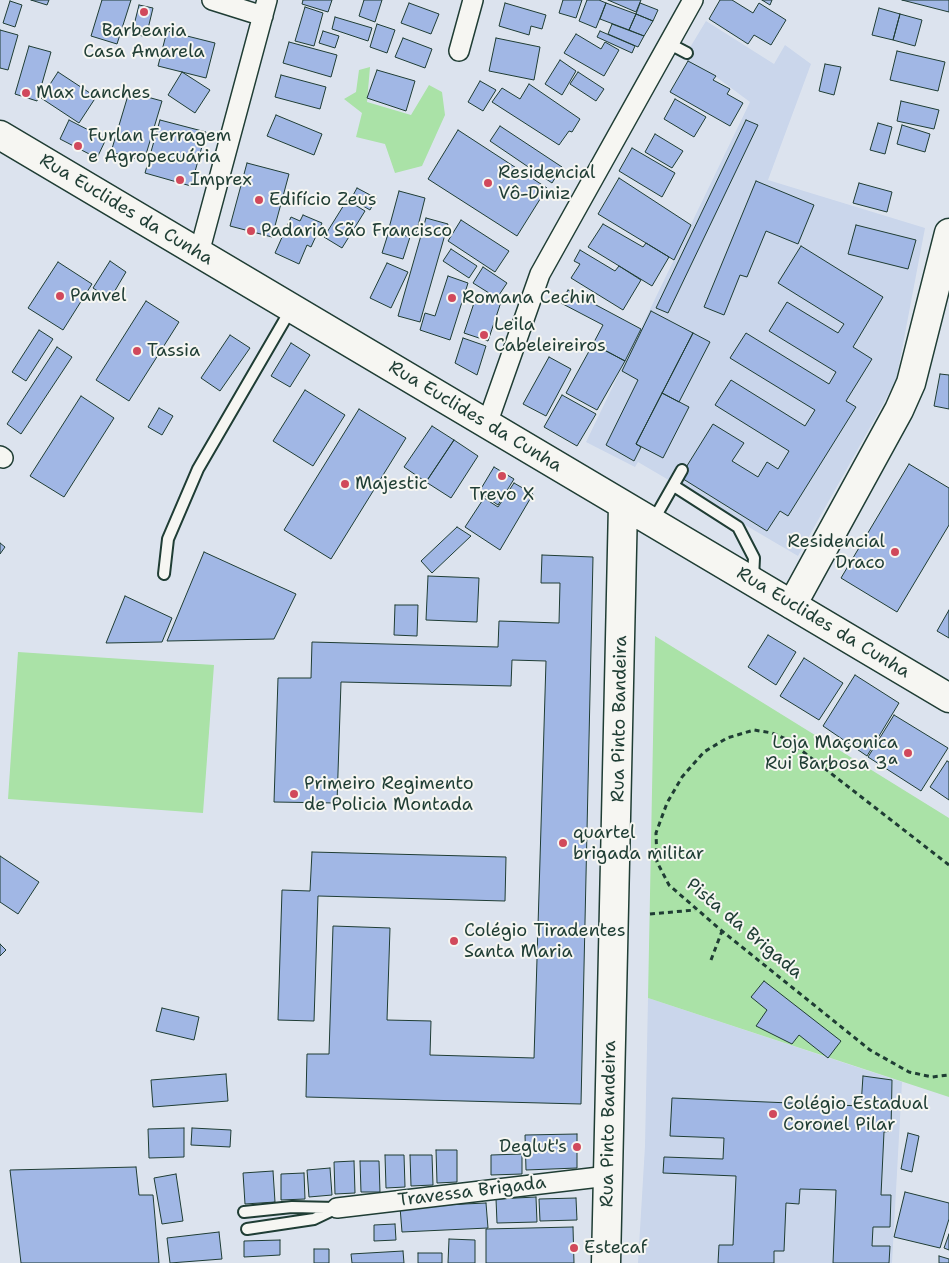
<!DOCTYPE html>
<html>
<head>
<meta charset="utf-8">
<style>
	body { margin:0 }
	canvas { display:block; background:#dce3ee }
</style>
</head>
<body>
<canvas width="949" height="1263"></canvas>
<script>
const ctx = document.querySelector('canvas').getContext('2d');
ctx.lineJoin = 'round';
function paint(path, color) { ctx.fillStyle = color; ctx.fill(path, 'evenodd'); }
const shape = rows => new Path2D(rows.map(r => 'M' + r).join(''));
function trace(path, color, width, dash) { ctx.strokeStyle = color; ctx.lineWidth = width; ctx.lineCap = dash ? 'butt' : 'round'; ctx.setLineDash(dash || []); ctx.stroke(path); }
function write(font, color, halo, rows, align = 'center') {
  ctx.font = font + ' "Shantell Sans",sans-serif'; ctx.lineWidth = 4; ctx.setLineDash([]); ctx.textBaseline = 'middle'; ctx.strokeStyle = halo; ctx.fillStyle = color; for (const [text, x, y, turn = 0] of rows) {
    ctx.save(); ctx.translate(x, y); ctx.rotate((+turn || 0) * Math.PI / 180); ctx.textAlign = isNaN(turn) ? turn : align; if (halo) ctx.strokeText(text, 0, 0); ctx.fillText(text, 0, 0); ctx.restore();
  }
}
const built = shape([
	[706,21,774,64,785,45,811,64,768,180,925,228,896,381,798,556,638,462,635,467,586,442,750,102,715,76,683,59],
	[648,998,902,1082,892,1263,638,1263,645,1146]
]);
const green = shape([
	[370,67,367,102,411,115,429,85,442,92,445,115,422,166,395,173,385,144,356,137,362,113,344,99,356,92,359,70],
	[655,636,949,818,949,1097,648,998],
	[18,652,214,665,203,813,8,799]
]);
const building = shape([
	[31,0,49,0,47,5,31,0],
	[102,0,131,0,117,44,91,36,102,0],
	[303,0,332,0,328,12,302,4,303,0],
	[364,0,382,0,375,22,359,16,364,0],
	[563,0,582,0,576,18,559,13,563,0],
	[587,0,599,0,606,3,596,28,579,21,587,0],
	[608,0,641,0,636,12,608,0],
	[720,0,732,0,753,13,759,3,786,20,771,45,754,35,748,44,709,19,720,0],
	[762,0,772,0,770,5,762,0],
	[902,0,949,0,949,12,902,0],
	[10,1,22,5,15,27,3,23,10,1],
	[409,3,439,14,431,34,401,23,409,3],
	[505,3,546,15,542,29,531,26,529,35,499,26,505,3],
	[606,3,636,14,629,30,600,19,606,3],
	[640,3,658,10,653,21,636,14,640,3],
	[139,5,153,8,146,37,132,33,139,5],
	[305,7,323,13,314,46,295,41,305,7],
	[879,8,900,14,893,40,872,35,879,8],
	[636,14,653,21,644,36,629,30,636,14],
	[900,14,922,20,915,46,893,40,900,14],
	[335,17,372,28,368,41,332,29,335,17],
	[377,24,395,30,387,53,370,47,377,24],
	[612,24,644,36,638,47,608,34,612,24],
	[0,30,18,35,8,70,0,68,0,30],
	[167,31,215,43,206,78,158,66,167,31],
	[323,31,339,36,335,48,319,43,323,31],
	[600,31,635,46,632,53,597,37,600,31],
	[576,34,601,49,605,42,619,50,604,76,564,53,576,34],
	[403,38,432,49,425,68,395,57,403,38],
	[496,38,540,47,534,80,489,71,496,38],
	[289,42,337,55,331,77,283,63,289,42],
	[29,46,51,52,37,101,15,94,29,46],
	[897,51,945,62,938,91,890,80,897,51],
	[560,60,576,71,562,95,545,84,560,60],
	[688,61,716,76,713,80,730,89,727,94,743,103,730,126,670,92,688,61],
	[825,64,841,67,834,95,819,91,825,64],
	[377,70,415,81,406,111,367,98,377,70],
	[58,72,96,97,79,123,41,98,58,72],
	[182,72,210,90,195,113,168,95,182,72],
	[578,72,604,89,596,101,570,84,578,72],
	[281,75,326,87,320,109,275,97,281,75],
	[480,81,496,90,483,111,468,102,480,81],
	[529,84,580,119,572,132,569,131,559,145,492,102,502,88,520,99,529,84],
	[129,92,162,101,144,161,111,152,129,92],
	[675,99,706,117,694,137,664,119,675,99],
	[901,101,939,110,934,129,897,121,901,101],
	[276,115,322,134,314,155,267,136,276,115],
	[69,120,106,139,97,158,60,139,69,120],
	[160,120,206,132,191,186,145,173,160,120],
	[746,120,758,125,668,313,656,308,746,120],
	[878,123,892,127,885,154,870,150,878,123],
	[902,125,930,134,925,152,897,144,902,125],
	[500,126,562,167,552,183,490,141,500,126],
	[458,130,547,188,517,236,428,179,458,130],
	[655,134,683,151,672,168,645,152,655,134],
	[632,148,675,173,662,197,619,171,632,148],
	[247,163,289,174,272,237,230,226,247,163],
	[619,178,691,225,674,260,598,214,619,178],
	[756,181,814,205,798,244,766,231,747,277,740,275,724,315,704,307,756,181],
	[859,183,892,192,887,212,853,203,859,183],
	[357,188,376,198,370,210,351,199,357,188],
	[399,191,425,198,416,234,389,228,399,191],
	[347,200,365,211,342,248,324,237,347,200],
	[303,215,322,223,311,247,307,245,299,264,275,253,291,217,300,221,303,215],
	[426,218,448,224,420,322,398,316,426,218],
	[461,220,509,251,495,272,448,241,461,220],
	[603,224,643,247,646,243,669,257,652,286,588,247,603,224],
	[856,225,916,240,908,269,848,254,856,225],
	[389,231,410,237,403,259,382,253,389,231],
	[801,246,883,297,853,347,872,359,846,401,856,407,788,516,780,511,767,531,680,477,713,424,744,443,732,461,758,477,767,462,778,469,789,451,715,405,731,380,805,426,815,410,730,358,746,333,829,384,836,372,769,331,787,302,838,333,844,324,778,283,801,246],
	[451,249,477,266,469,278,443,261,451,249],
	[580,250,615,271,619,266,641,280,623,310,571,278,580,264,574,261,580,250],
	[110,261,126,272,110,299,93,288,110,261],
	[58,262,92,284,63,330,28,308,58,262],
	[387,263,408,272,391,308,370,298,387,263],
	[483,267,507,283,497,298,473,283,483,267],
	[448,276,468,283,450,340,420,330,425,313,435,316,448,276],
	[568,290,641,329,625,361,593,344,603,325,561,303,568,290],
	[477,294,501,302,488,341,464,333,477,294],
	[146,301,179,322,129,401,96,380,146,301],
	[651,311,693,333,636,444,641,447,634,461,606,445,638,380,622,371,651,311],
	[39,330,53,339,26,381,12,372,39,330],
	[693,333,710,342,679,402,662,393,693,333],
	[230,335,250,348,220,391,201,378,230,335],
	[463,338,486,346,477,375,455,363,463,338],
	[291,343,310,355,290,387,271,376,291,343],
	[593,344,625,361,597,410,566,393,593,344],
	[57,347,72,357,21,434,7,424,57,347],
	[549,357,571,369,546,416,523,404,549,357],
	[940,374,949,375,949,409,934,406,940,374],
	[305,390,345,415,313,466,273,441,305,390],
	[662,393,689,407,663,458,636,444,662,393],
	[562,395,596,414,577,446,544,427,562,395],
	[81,396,114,418,64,497,30,476,81,396],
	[159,408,173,416,162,435,148,427,159,408],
	[359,409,406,438,331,559,284,530,359,409],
	[432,426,454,440,426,482,404,467,432,426],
	[454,440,478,456,451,498,426,482,454,440],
	[909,464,949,488,949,525,897,612,841,578,909,464],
	[494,467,514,479,498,505,479,492,494,467],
	[514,483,533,494,500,550,465,527,484,498,498,507,514,483],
	[457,527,471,536,432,573,421,561,457,527],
	[0,543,5,547,0,554,0,543],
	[204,552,296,594,274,639,167,641,204,552],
	[542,555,593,557,581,1104,306,1097,307,1054,329,1054,333,926,390,928,387,1020,431,1021,430,1055,534,1058,546,661,512,660,511,686,341,682,337,803,274,802,278,678,311,678,312,642,498,647,499,621,559,623,560,583,541,583,542,555],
	[428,576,479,578,477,622,426,620,428,576],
	[125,596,172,618,162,642,106,643,125,596],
	[395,605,418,605,417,636,394,635,395,605],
	[949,610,949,638,937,631,949,610],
	[768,635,796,652,776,685,748,667,768,635],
	[804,658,843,683,819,720,780,696,804,658],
	[855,675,899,703,867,756,823,726,855,675],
	[894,715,948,748,921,791,868,757,894,715],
	[947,761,949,762,949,800,930,787,947,761],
	[312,852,506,857,505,901,318,896,314,1021,278,1020,282,890,310,891,312,852],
	[0,856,39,882,18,914,0,902,0,856],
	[0,944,6,950,0,956,0,944],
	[764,981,841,1041,828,1058,799,1035,792,1044,756,1026,767,1010,751,997,764,981],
	[162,1008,199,1017,194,1040,156,1031,162,1008],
	[226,1074,228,1101,153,1107,151,1080,226,1074],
	[863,1076,892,1080,891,1131,884,1132,881,1195,891,1195,890,1227,873,1227,872,1246,890,1246,889,1263,833,1263,836,1190,800,1189,799,1204,786,1203,784,1251,774,1251,774,1263,718,1263,719,1245,733,1245,736,1176,663,1173,664,1157,723,1159,724,1138,670,1136,672,1098,861,1106,863,1076],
	[184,1128,184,1157,149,1158,148,1129,184,1128],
	[192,1128,231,1130,230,1147,191,1145,192,1128],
	[908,1133,919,1136,912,1172,901,1169,908,1133],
	[577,1134,577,1168,526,1170,525,1135,577,1134],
	[436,1150,457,1150,457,1182,437,1183,436,1150],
	[522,1154,522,1174,491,1175,491,1155,522,1154],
	[385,1155,404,1155,405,1187,386,1188,385,1155],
	[410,1155,432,1155,433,1185,411,1186,410,1155],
	[354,1161,355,1193,335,1194,334,1162,354,1161],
	[360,1161,379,1161,380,1192,361,1192,360,1161],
	[136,1167,139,1195,153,1195,159,1263,21,1263,10,1170,136,1167],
	[330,1168,332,1195,309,1197,307,1170,330,1168],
	[273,1171,275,1202,245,1204,243,1173,273,1171],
	[304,1173,305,1199,281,1200,281,1174,304,1173],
	[176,1174,183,1221,162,1224,154,1178,176,1174],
	[905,1192,949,1203,949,1219,940,1248,894,1237,905,1192],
	[536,1197,537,1222,497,1223,496,1199,536,1197],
	[576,1198,577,1220,540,1221,539,1199,576,1198],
	[486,1203,488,1228,402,1232,400,1207,486,1203],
	[395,1224,396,1240,374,1241,374,1225,395,1224],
	[573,1227,574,1263,486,1263,486,1229,573,1227],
	[219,1232,222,1259,170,1263,167,1238,219,1232],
	[949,1234,949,1250,944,1248,949,1234],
	[449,1239,475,1240,475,1263,448,1263,449,1239],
	[280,1240,280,1255,244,1257,244,1241,280,1240],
	[314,1249,329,1249,329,1263,314,1263,314,1249],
	[403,1251,404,1263,352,1263,351,1254,403,1251],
	[418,1253,442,1253,442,1263,418,1263,418,1253],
	[939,1256,949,1259,949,1263,939,1263,939,1256]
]);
const path = shape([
	[949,865,788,740,772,733,754,730,727,738,704,752,682,777,667,803,656,833,657,862,669,885,722,931,870,1050,909,1072,932,1077,949,1075],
	[650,914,695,910],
	[711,960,722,931]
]);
const lane = shape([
	[668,43,687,53],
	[674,486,738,527,754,558,753,578],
	[653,521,682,470],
	[164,574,168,539,198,469,291,309],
	[244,1212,292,1207,336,1208],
	[247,1229,314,1219,337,1208]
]);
const street = shape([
	[212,0,263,16],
	[459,51,473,0],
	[199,253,267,0],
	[487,424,540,274,693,0],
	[0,456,3,458],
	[337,1208,608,1176]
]);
const secondary = shape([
	[0,135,949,698],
	[792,605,899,410,911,383,949,233],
	[606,1263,623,505]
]);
const markers = [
	[144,12,5,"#d1495b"],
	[26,93,5,"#d1495b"],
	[78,146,5,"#d1495b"],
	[180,180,5,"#d1495b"],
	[488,183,5,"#d1495b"],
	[259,200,5,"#d1495b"],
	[251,231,5,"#d1495b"],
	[60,296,5,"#d1495b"],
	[452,298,5,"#d1495b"],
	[484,335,5,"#d1495b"],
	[137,351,5,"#d1495b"],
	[502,476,5,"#d1495b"],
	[345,484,5,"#d1495b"],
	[895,552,5,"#d1495b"],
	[908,753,5,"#d1495b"],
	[294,794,5,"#d1495b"],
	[563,843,5,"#d1495b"],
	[454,941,5,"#d1495b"],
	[773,1114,5,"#d1495b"],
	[577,1147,5,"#d1495b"],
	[574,1248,5,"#d1495b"]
];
const poiNames = [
	["Barbearia",144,31,"center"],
	["Casa Amarela",144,52,"center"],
	["Max Lanches",36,93],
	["Furlan Ferragem",88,136],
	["e Agropecuária",88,157],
	["Residencial",498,173],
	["Vô-Diniz",498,194],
	["Imprex",190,180],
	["Edifício Zeus",269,200],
	["Padaria São Francisco",261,231],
	["Panvel",70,296],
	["Romana Cechin",462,298],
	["Leila",494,325],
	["Cabeleireiros",494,346],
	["Tassia",147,351],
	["Majestic",355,484],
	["Trevo X",502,495,"center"],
	["Residencial",885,542,"right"],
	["Draco",885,563,"right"],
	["Loja Maçonica",898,743,"right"],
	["Rui Barbosa 3ª",898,764,"right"],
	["Primeiro Regimento",304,784],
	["de Policia Montada",304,805],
	["quartel",573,833],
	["brigada militar",573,854],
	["Colégio Tiradentes",464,931],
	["Santa Maria",464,952],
	["Colégio Estadual",783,1104],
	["Coronel Pilar",783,1125],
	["Deglut's",567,1147,"right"],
	["Estecaf",584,1248]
];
const streetNames = [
	["Rua Euclides da Cunha",126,210,31],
	["Rua Euclides da Cunha",475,417,31],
	["Rua Euclides da Cunha",823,623,31],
	["Rua Pinto Bandeira",620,719,-89],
	["Pista da Brigada",744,929,40],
	["Rua Pinto Bandeira",609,1124,-89],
	["Travessa Brigada",472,1192,-7]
];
paint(built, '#cad6eb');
paint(green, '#aae2a7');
paint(building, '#a1b7e5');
trace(building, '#1f3d34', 1);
trace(lane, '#1f3d34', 14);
trace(street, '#1f3d34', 22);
trace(secondary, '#1f3d34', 31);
trace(path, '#1f3d34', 3, [5, 4]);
trace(lane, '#f6f6f2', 10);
trace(street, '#f6f6f2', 19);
trace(secondary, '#f6f6f2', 28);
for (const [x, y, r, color] of markers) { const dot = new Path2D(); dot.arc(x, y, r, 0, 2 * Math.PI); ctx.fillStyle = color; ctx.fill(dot); trace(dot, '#f6f6f2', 2); }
write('18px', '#1f3d34', '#f6f6f2', poiNames, 'left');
write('18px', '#1f3d34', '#f6f6f2', streetNames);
</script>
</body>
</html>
